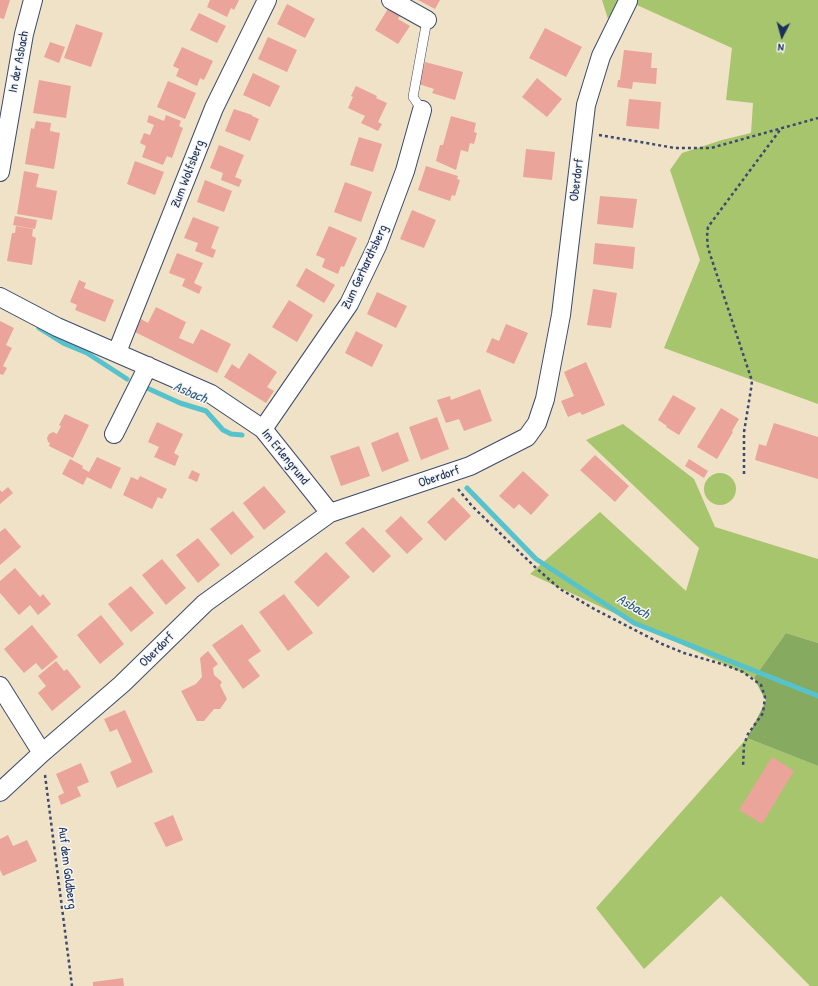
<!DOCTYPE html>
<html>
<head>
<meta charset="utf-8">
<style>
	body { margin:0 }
	#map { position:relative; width:818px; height:986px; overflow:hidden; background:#f0e2c6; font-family:"Patrick Hand",sans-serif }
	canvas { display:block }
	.north { position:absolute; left:762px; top:16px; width:40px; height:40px; -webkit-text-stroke:3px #f6f6f2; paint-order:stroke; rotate:186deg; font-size:11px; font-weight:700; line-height:16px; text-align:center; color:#1b2f5e }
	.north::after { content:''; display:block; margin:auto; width:14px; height:18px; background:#1b2f5e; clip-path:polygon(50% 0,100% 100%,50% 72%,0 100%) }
</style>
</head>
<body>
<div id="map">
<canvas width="818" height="986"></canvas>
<div class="north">N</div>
</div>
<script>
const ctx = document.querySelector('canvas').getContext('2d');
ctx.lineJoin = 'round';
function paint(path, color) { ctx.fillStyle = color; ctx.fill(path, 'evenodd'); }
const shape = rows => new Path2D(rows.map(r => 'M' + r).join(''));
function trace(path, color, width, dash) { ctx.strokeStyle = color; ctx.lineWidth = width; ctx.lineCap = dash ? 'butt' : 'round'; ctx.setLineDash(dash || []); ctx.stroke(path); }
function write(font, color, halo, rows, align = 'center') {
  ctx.font = font + ' "Patrick Hand",sans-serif'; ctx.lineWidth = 3; ctx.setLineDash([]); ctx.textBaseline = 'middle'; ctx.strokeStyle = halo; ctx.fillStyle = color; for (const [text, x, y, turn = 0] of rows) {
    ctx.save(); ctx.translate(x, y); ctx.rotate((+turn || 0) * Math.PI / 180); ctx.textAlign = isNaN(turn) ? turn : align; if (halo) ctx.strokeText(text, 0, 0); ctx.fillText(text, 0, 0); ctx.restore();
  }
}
const green = shape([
	[602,0,818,0,818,404,664,348,700,260,670,170,682,153,722,140,751,133,753,103,726,100,732,48,628,1,608,19],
	[623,424,694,479,715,527,818,559,818,643,786,633,754,678,530,574,600,512,686,591,699,548,586,440],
	'704 489a16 16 0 1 1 32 0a16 16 0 1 1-32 0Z',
	[747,738,818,766,818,986,810,986,721,896,644,969,596,908]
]);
const forest = shape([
	[786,633,818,643,818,766,747,738,766,701,754,678]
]);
const stream = shape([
	[39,328,63,343,87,353,127,379],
	[147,388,180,403,206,411,223,430,231,434,242,435],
	[467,488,536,559,634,623,818,696]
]);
const building = shape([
	[0,0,10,0,4,19,0,18],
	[210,0,239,0,234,10,231,8,227,17,207,7],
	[418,0,440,0,435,9],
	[287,4,315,19,305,38,277,24],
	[389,7,401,14,398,19,410,26,398,44,375,30],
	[199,13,226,26,217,43,190,30],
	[76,24,103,33,91,67,64,58],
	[545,28,582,47,566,77,529,58],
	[268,37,297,50,287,72,258,59],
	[50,42,65,47,59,63,44,57],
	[182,47,213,61,204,80,200,78,197,86,176,76,179,69,173,66],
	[624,50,652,53,651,68,657,68,656,84,633,82,632,89,617,87,618,80,620,80],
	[425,62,463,72,455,100,432,93,434,89,419,84],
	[253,73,280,86,270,107,243,95],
	[537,78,562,99,547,117,522,97],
	[39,80,71,86,66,118,33,113],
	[168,81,196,93,185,119,157,107],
	[356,86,377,96,376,98,387,103,378,122,382,124,378,131,361,123,365,116,348,108,353,97,351,96],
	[629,99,661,102,659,129,626,126],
	[234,109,252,115,252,116,259,119,250,141,225,131],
	[149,115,164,121,166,115,181,121,179,126,183,128,172,158,167,156,163,165,142,157,146,146,140,143,144,133,150,135,154,125,147,122],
	[451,116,476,123,474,132,477,133,474,144,470,143,468,152,461,150,456,170,436,161,440,145,443,145],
	[36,121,51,123,50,131,60,133,54,169,25,164,31,128,34,129],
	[359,137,382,144,373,172,350,165],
	[219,145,244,155,235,177,242,180,239,187,221,180,223,173,210,168],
	[526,149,555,152,552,180,523,177],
	[135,161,164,172,155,195,127,184],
	[426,166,458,176,457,179,460,180,455,196,452,195,450,201,418,190],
	[24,171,39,174,36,187,57,191,52,220,17,214],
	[205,180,232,191,224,212,197,202],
	[345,182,372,192,361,222,334,212],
	[600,196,637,199,633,228,597,224],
	[412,210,436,220,424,248,400,239],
	[15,216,37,220,35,229,13,225],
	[193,217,219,227,211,248,216,250,213,258,195,251,198,243,184,238],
	[16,226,33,229,32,236,36,238,32,265,7,261,12,233,15,233],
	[329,226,357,238,344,267,341,266,338,274,322,267,325,259,316,255],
	[595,243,635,247,633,269,593,264],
	[177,253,203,263,194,283,202,287,199,294,182,286,185,279,169,273],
	[306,268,335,285,324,303,296,286],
	[79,280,86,283,84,288,114,300,105,322,75,310,77,305,70,302],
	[593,289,617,293,611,328,587,325],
	[377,292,407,306,396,328,367,314],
	[289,300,313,315,297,342,272,327],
	[156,307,186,322,179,338,193,344,201,329,231,344,217,373,135,332,141,319,148,323],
	[0,321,14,328,6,345,12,348,3,366,7,368,3,375,0,374],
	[506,324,528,333,514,364,486,352,492,338,499,341],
	[356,331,383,345,372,367,345,353],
	[249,353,277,372,267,387,274,391,266,403,224,377,232,364,239,369],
	[586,362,605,405,582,415,580,412,568,417,561,401,574,396,564,372],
	[480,389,492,421,464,431,459,419,446,423,437,400,450,396,451,400],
	[673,395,696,408,679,435,666,427,667,426,658,420],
	[721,408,739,419,732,431,733,432,717,459,697,447],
	[65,414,89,425,73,458,49,446,50,443,48,442,47,438,49,434,53,432,57,434,61,426,59,425],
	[437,417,449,449,421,460,409,427],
	[157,422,183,434,174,453,179,456,175,466,154,457,159,447,148,442],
	[774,423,818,437,818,479,755,460,759,444,766,446],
	[398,432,409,461,382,472,371,443],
	[359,446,370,476,341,486,330,456],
	[595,455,629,486,615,502,580,470],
	[97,457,121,468,111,489,87,477,83,485,62,474,70,459,83,466,82,468,89,472],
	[689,459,708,471,704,478,685,466],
	[192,470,200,474,197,482,188,478],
	[523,471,549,495,531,515,519,504,514,509,499,496],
	[140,476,167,489,162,499,158,497,152,509,123,495,131,477,138,480],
	[264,486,286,512,264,530,243,503],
	[8,487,13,493,0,504,0,490,2,492],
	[453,497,471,516,445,541,427,522],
	[233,511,254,537,231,555,210,529],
	[401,516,423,539,407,554,385,531],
	[363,527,391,556,373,573,345,543],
	[5,528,21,547,0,565,0,532],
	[198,538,220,565,198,583,176,555],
	[326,552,350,577,318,607,294,582],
	[162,559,186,588,166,605,142,575],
	[15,568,40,597,43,594,51,604,38,615,30,605,19,615,0,593,0,581],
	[131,586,154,613,131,632,108,604],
	[284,594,313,633,288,651,259,612],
	[101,615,124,644,100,664,77,635],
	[242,624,261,651,248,660,260,676,243,689,212,645],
	[32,625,58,657,42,670,36,663,24,673,4,649],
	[208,651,218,664,213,668,214,675,222,682,220,685,227,699,220,709,214,709,204,721,197,721,181,691,196,684,202,677,200,658],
	[56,661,64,671,67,669,81,687,52,711,38,693,46,686,38,676],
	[125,710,153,772,117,788,110,772,132,762,117,729,110,732,104,719],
	[772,757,794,771,762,824,739,810],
	[81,763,89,782,77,787,81,796,61,805,58,796,64,793,56,774],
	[173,815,183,840,166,847,154,823],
	[8,835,13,846,27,840,37,861,3,876,0,870,0,839],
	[123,978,124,986,93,986,93,982]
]);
const path = shape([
	[599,135,675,148,711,148,818,118],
	[744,474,744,432,751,389,752,381,708,248,707,236,708,227,780,130],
	[458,489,472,506,535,567,560,589,596,610,662,644,684,653,725,665,743,672,761,685,765,697,763,713,748,734,744,745,743,767],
	[45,775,72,986]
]);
const lane = shape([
	[422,110,413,97,427,20]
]);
const street = shape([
	[391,0,427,20],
	[0,172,24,34,33,0],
	[0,297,57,327,211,394,263,429,330,513],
	[117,352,214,108,267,0],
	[263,429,349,304,377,246,405,171,422,110],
	[114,434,148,366],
	[0,686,42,753],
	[0,792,42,753,122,684,205,603,330,513,470,466,527,437,537,423,545,399,561,315,586,105,601,56,628,1]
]);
const streetNames = [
	["In der Asbach",19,62,-79],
	["Zum Wolfsberg",188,174,-69],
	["Oberdorf",577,180,-83],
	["Zum Gerhardtsberg",365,267,-65],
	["Im Erlengrund",285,457,51],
	["Oberdorf",439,477,-19],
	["Oberdorf",157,650,-45],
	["Auf dem Goldberg",67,868,83]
];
const waterNames = [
	["Asbach",190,393,23],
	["Asbach",633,607,30]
];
paint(green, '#a7c56c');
paint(forest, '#85aa60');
trace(stream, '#56c3cc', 5);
paint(building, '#eaa49a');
trace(lane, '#3b4a6e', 10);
trace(street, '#3b4a6e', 20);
trace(path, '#3b4a6e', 2.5, [3, 3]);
trace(lane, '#fff', 9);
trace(street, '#fff', 18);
write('13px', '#1b2f5e', '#f6f6f2', streetNames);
write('italic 14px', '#2d5b7f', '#f6f6f2', waterNames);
</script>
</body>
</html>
